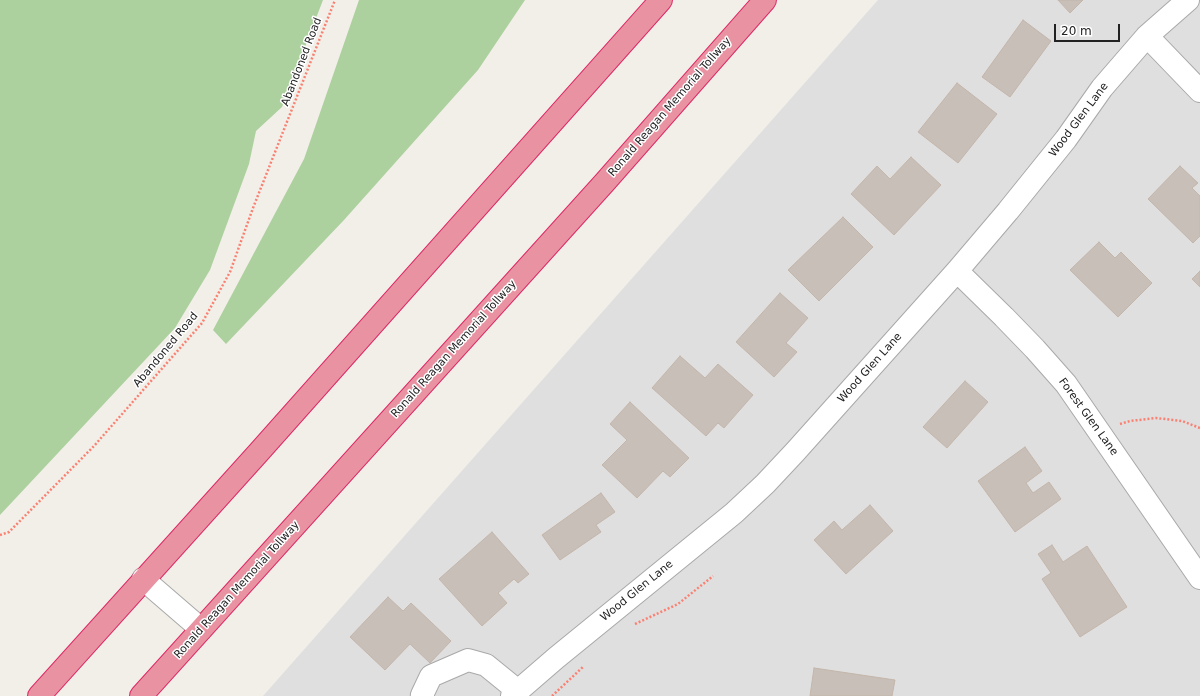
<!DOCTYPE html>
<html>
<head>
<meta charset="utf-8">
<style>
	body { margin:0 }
	#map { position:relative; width:1200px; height:696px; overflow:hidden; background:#f2efe9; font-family:"DejaVu Sans",sans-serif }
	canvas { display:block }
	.scale { position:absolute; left:1054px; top:24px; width:66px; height:18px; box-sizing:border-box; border:2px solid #222; border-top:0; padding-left:5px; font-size:12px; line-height:14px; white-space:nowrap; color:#222; -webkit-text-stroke:3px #fff; paint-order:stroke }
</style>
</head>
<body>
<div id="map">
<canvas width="1200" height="696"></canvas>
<div class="scale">20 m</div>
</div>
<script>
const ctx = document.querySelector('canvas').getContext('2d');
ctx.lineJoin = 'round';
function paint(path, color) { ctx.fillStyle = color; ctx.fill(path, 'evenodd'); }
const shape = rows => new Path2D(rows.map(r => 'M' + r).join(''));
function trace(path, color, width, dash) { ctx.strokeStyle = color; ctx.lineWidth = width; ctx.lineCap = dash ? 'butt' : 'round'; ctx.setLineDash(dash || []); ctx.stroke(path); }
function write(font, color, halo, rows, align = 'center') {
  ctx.font = font + ' "DejaVu Sans",sans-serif'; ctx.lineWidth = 3; ctx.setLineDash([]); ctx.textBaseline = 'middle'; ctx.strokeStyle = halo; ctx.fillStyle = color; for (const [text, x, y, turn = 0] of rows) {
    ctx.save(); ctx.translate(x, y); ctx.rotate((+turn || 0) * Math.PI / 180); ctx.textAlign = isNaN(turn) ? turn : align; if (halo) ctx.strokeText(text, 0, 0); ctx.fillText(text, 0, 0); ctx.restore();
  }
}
const residential = shape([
	[878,0,1200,0,1200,696,263,696]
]);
const forest = shape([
	[0,0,323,0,282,107,256,131,249,164,210,270,175,328,0,515],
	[359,0,525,0,478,70,344,220,226,344,213,330,304,159]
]);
const building = shape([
	[1058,0,1083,0,1070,13,1058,0],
	[1023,20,1051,41,1010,97,982,77,1023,20],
	[957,83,997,114,958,163,918,132,957,83],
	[911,157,941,185,894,235,851,194,877,166,890,179,911,157],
	[1180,166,1198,183,1192,188,1200,196,1200,236,1193,243,1148,199,1180,166],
	[843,217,873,247,819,301,788,270,843,217],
	[1099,242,1115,258,1121,252,1152,283,1118,317,1070,270,1099,242],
	[1200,271,1200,287,1192,279,1200,271],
	[780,293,808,318,786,343,797,352,774,377,736,342,780,293],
	[680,356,705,378,718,364,753,395,724,428,718,423,706,436,652,388,680,356],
	[965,381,988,402,947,448,923,427,965,381],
	[630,402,689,458,670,477,663,471,637,498,602,465,627,440,610,424,630,402],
	[1025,447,1042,471,1026,483,1033,493,1049,482,1061,499,1015,532,978,481,1025,447],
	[601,493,615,512,596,525,601,532,560,560,542,535,601,493],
	[870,505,893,531,846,574,814,540,834,521,842,530,870,505],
	[492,532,529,574,518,583,514,579,498,593,507,603,482,626,439,579,492,532],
	[1052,545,1063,562,1087,546,1127,607,1080,637,1042,579,1051,573,1038,554,1052,545],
	[388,597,403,611,411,603,451,641,430,663,410,644,385,670,350,637,388,597],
	[814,668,895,680,892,696,810,696,814,668]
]);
const path = shape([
	[1120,424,1130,421,1156,418,1182,421,1200,428],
	[0,535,9,532,94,446,202,323,230,272,253,208,335,0],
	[635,624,678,604,713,576],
	[552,696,584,666]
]);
const minor = shape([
	[1147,36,1200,91],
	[957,271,1004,317,1035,349,1066,384,1200,578],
	[143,579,201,629],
	[423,696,422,695,431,676,468,660,486,665,518,691],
	[512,696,556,658,734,513,765,484,795,452,957,271,1008,211,1066,139,1102,88,1147,36,1188,0]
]);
const highway = shape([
	[39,696,259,452,661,0],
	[141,696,605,182,765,0]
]);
const streetNames = [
	["Abandoned Road",302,62,-69],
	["Ronald Reagan Memorial Tollway",670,107,-49],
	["Wood Glen Lane",1079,120,-53],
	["Ronald Reagan Memorial Tollway",454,349,-48],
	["Abandoned Road",166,350,-50],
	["Wood Glen Lane",870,368,-48],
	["Forest Glen Lane",1088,417,54],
	["Ronald Reagan Memorial Tollway",237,590,-48],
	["Wood Glen Lane",637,591,-39]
];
paint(residential, '#e0dfdf');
paint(forest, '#add19e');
paint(building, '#c7bfb8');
trace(building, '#c4b6ab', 1);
trace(minor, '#a9a9a9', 24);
trace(highway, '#dc2a67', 24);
trace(path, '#fa8072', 2.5, [2, 2]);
trace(minor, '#fff', 22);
trace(highway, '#e892a2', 22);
write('11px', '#222', '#fff', streetNames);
</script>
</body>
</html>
